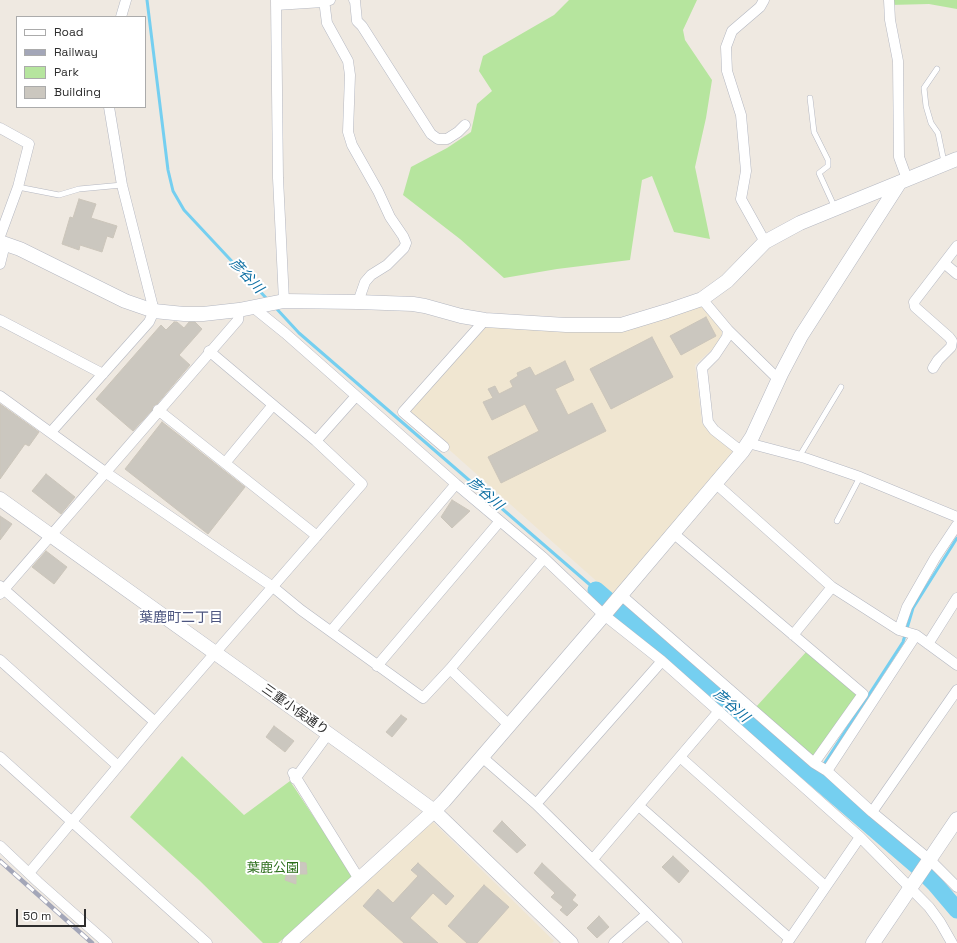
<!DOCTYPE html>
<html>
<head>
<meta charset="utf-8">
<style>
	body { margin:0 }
	#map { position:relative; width:957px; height:943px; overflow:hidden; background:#efe9e1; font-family:"Space Grotesk",sans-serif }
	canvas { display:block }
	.legend { position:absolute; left:16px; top:16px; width:130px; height:92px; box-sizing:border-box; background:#fff; border:1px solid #ababab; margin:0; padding:5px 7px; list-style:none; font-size:12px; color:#2e2e2e }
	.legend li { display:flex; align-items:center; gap:8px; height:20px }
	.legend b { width:20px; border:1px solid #ababab }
	.scale { position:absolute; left:16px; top:909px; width:70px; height:18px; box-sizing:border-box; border:2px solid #2e2e2e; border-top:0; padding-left:5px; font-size:12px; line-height:14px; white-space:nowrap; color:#2e2e2e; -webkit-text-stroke:3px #fff; paint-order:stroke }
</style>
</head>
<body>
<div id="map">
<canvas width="957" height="943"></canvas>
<ul class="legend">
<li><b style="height:5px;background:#fff"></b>Road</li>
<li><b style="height:5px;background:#a3a6b8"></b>Railway</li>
<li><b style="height:11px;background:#b6e59e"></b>Park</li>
<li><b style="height:11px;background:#cbc7bf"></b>Building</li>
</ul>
<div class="scale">50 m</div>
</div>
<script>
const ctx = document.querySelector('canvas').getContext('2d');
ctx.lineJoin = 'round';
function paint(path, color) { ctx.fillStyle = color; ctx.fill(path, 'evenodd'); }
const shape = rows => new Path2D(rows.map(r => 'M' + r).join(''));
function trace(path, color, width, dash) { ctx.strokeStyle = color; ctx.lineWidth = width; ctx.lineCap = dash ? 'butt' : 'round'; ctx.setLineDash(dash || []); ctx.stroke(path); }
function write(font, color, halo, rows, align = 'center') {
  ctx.font = font + ' "Space Grotesk","Noto Sans JP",sans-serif'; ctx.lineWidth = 4; ctx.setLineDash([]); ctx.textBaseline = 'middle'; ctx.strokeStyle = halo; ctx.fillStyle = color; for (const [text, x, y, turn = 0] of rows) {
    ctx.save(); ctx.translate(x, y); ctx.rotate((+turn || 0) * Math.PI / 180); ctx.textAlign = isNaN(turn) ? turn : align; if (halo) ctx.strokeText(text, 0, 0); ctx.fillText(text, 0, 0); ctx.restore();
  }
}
const education = shape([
	[701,303,721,327,722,334,718,344,695,365,702,423,708,431,735,452,612,595,408,413,485,326,585,331],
	[433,822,554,941,552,943,295,943]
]);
const green = shape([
	[569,0,697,0,683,30,685,40,712,80,706,118,695,167,710,239,674,232,652,176,642,180,630,260,557,269,504,278,460,239,403,195,411,167,447,148,471,132,477,104,492,91,479,71,483,56,554,15],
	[890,0,957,0,957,9,929,4,889,5],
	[807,651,860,695,814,758,756,707],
	[182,756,244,815,290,781,355,879,278,943,263,943,200,881,130,817]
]);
const stream = shape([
	[147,0,168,170,173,191,184,210,268,300],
	[275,307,299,333,596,590],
	[815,778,903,642,913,608,957,538]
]);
const river = shape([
	[596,590,917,866,935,884,957,910]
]);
const building = shape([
	[79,199,96,204,91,218,117,226,113,238,107,236,102,252,80,245,79,250,62,244,70,217,73,218,79,199],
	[706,317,716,336,681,355,670,336,706,317],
	[174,322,177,322,184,328,189,322,195,322,202,329,179,355,190,365,157,404,153,406,152,410,133,431,96,399,161,325,166,330,174,322],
	[652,337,673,377,611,409,590,369,652,337],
	[565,361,574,380,555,389,568,415,592,403,606,431,501,483,488,457,539,431,525,404,492,420,483,402,493,398,488,389,495,386,499,394,513,387,510,381,518,376,517,373,530,367,535,376,565,361],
	[0,404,39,432,29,446,25,444,0,479,0,404],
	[162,422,245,487,208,534,125,469,162,422],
	[46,474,75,497,61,514,32,491,46,474],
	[452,500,470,511,452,528,441,517,452,500],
	[0,516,12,524,0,540,0,516],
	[46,551,67,567,54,584,32,567,46,551],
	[401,715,407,719,392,737,386,732,401,715],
	[274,726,294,741,285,752,266,737,274,726],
	[502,821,526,845,517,853,493,831,502,821],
	[673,856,689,871,679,883,662,867,673,856],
	[287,860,306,863,307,874,296,874,296,884,285,880,287,872,284,867,287,860],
	[418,863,454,896,446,905,433,893,410,918,438,943,404,943,363,906,378,889,393,903,418,876,411,870,418,863],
	[542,863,576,895,572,900,578,905,567,916,560,910,563,907,551,897,555,893,534,873,542,863],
	[484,885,509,907,477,943,467,943,448,926,484,885],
	[599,916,609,927,597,938,587,928,599,916]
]);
const lane = shape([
	[937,69,924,88,926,106,931,123,938,133,944,162],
	[810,98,814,132,828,160,828,166,819,173,835,208],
	[18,187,59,195,79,189,122,185],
	[799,457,841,387],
	[837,521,860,477]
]);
const street = shape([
	[276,0,278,178,284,301],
	[324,0,327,23,348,61,350,75,348,132,352,145,378,191,390,217,403,236,406,243,404,248,387,265,371,275,365,282,358,302],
	[354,0,355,1,357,21,362,26,431,134,438,139,447,139,458,132,465,125],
	[764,0,760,7,732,31,726,47,727,71,741,115,746,171,741,199,765,242],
	[889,0,890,20,898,61,899,157,907,179],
	[276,5,323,2,330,0],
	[121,17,126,0],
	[0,128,29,144,18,187,0,236],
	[944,263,957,274],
	[0,264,5,244],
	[702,299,728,330,727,337,715,355,702,368,708,422,714,430,742,452],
	[254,308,285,333,456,484,544,558,604,615,662,661,860,837,929,907,940,922,952,943],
	[0,320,103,374],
	[728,330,778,379],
	[933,368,938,360,951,347,952,341,949,337,915,307,914,302,957,246],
	[0,396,105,472,273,587,301,610,423,698,450,669,544,558],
	[158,410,317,536],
	[51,432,149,322,154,311,122,185,109,107],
	[316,441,356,396],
	[748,443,805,458,860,477,957,517],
	[444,447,403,412,485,320],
	[225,463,273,405],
	[715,483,832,587,899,630,916,635,957,665],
	[673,533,863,694,814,763],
	[0,586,155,722],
	[0,594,238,320,239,310],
	[621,595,814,763,827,771,872,812,930,860,957,887],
	[899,630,907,607,935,558,957,525],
	[331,631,456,484],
	[793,635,832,587],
	[928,644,957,598],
	[0,660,118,766],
	[377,666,500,521],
	[450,669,509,725],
	[0,757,207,943],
	[482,757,536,804,677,943],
	[680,757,825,886],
	[827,771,916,635],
	[293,773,359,879],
	[295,779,328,734],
	[536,804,662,661],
	[639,806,790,939],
	[872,812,957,690],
	[0,846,38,882,107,943],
	[593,859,719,711],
	[29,873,155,722,362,484,316,441,209,351],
	[614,943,647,914],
	[787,943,860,837]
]);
const secondary = shape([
	[0,242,20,249,125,301,154,311,184,314,203,314,239,310,284,301,358,302,413,304,425,306,461,316,485,320,566,325,621,325,667,311,702,299,727,281,765,242,800,223,957,159],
	[0,499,362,758,434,811,571,943],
	[289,943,434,811,444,801,604,615,742,452,752,437,781,374,801,336,900,182],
	[873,943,957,819]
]);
const rail = shape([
	[0,861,92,943]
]);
const streetNames = [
	["三重小俣通り",295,710,35]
];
const parkNames = [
	["葉鹿公園",273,868]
];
const waterNames = [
	["彦谷川",246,276,47],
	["彦谷川",485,494,41],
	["彦谷川",731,706,41]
];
const neighbourhoodNames = [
	["葉鹿町二丁目",181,618]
];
paint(education, '#f0e6d1');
paint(green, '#b6e59e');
trace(stream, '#75cff0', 3);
trace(river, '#75cff0', 17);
paint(building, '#cbc7bf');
trace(building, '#cbc5ba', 1);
trace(lane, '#b4b7c1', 6);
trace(street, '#b4b7c1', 11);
trace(secondary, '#b4b7c1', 15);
trace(lane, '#fff', 5);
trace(street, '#fff', 10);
trace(secondary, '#fff', 14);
trace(rail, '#a3a6b8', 4.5);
trace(rail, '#fff', 3, [9]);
write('13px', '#2e2e2e', '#fff', streetNames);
write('13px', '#2c6e1b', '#fff', parkNames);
write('italic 14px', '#0d6fa3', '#fff', waterNames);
write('14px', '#4d5680', '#fff', neighbourhoodNames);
</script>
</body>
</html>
